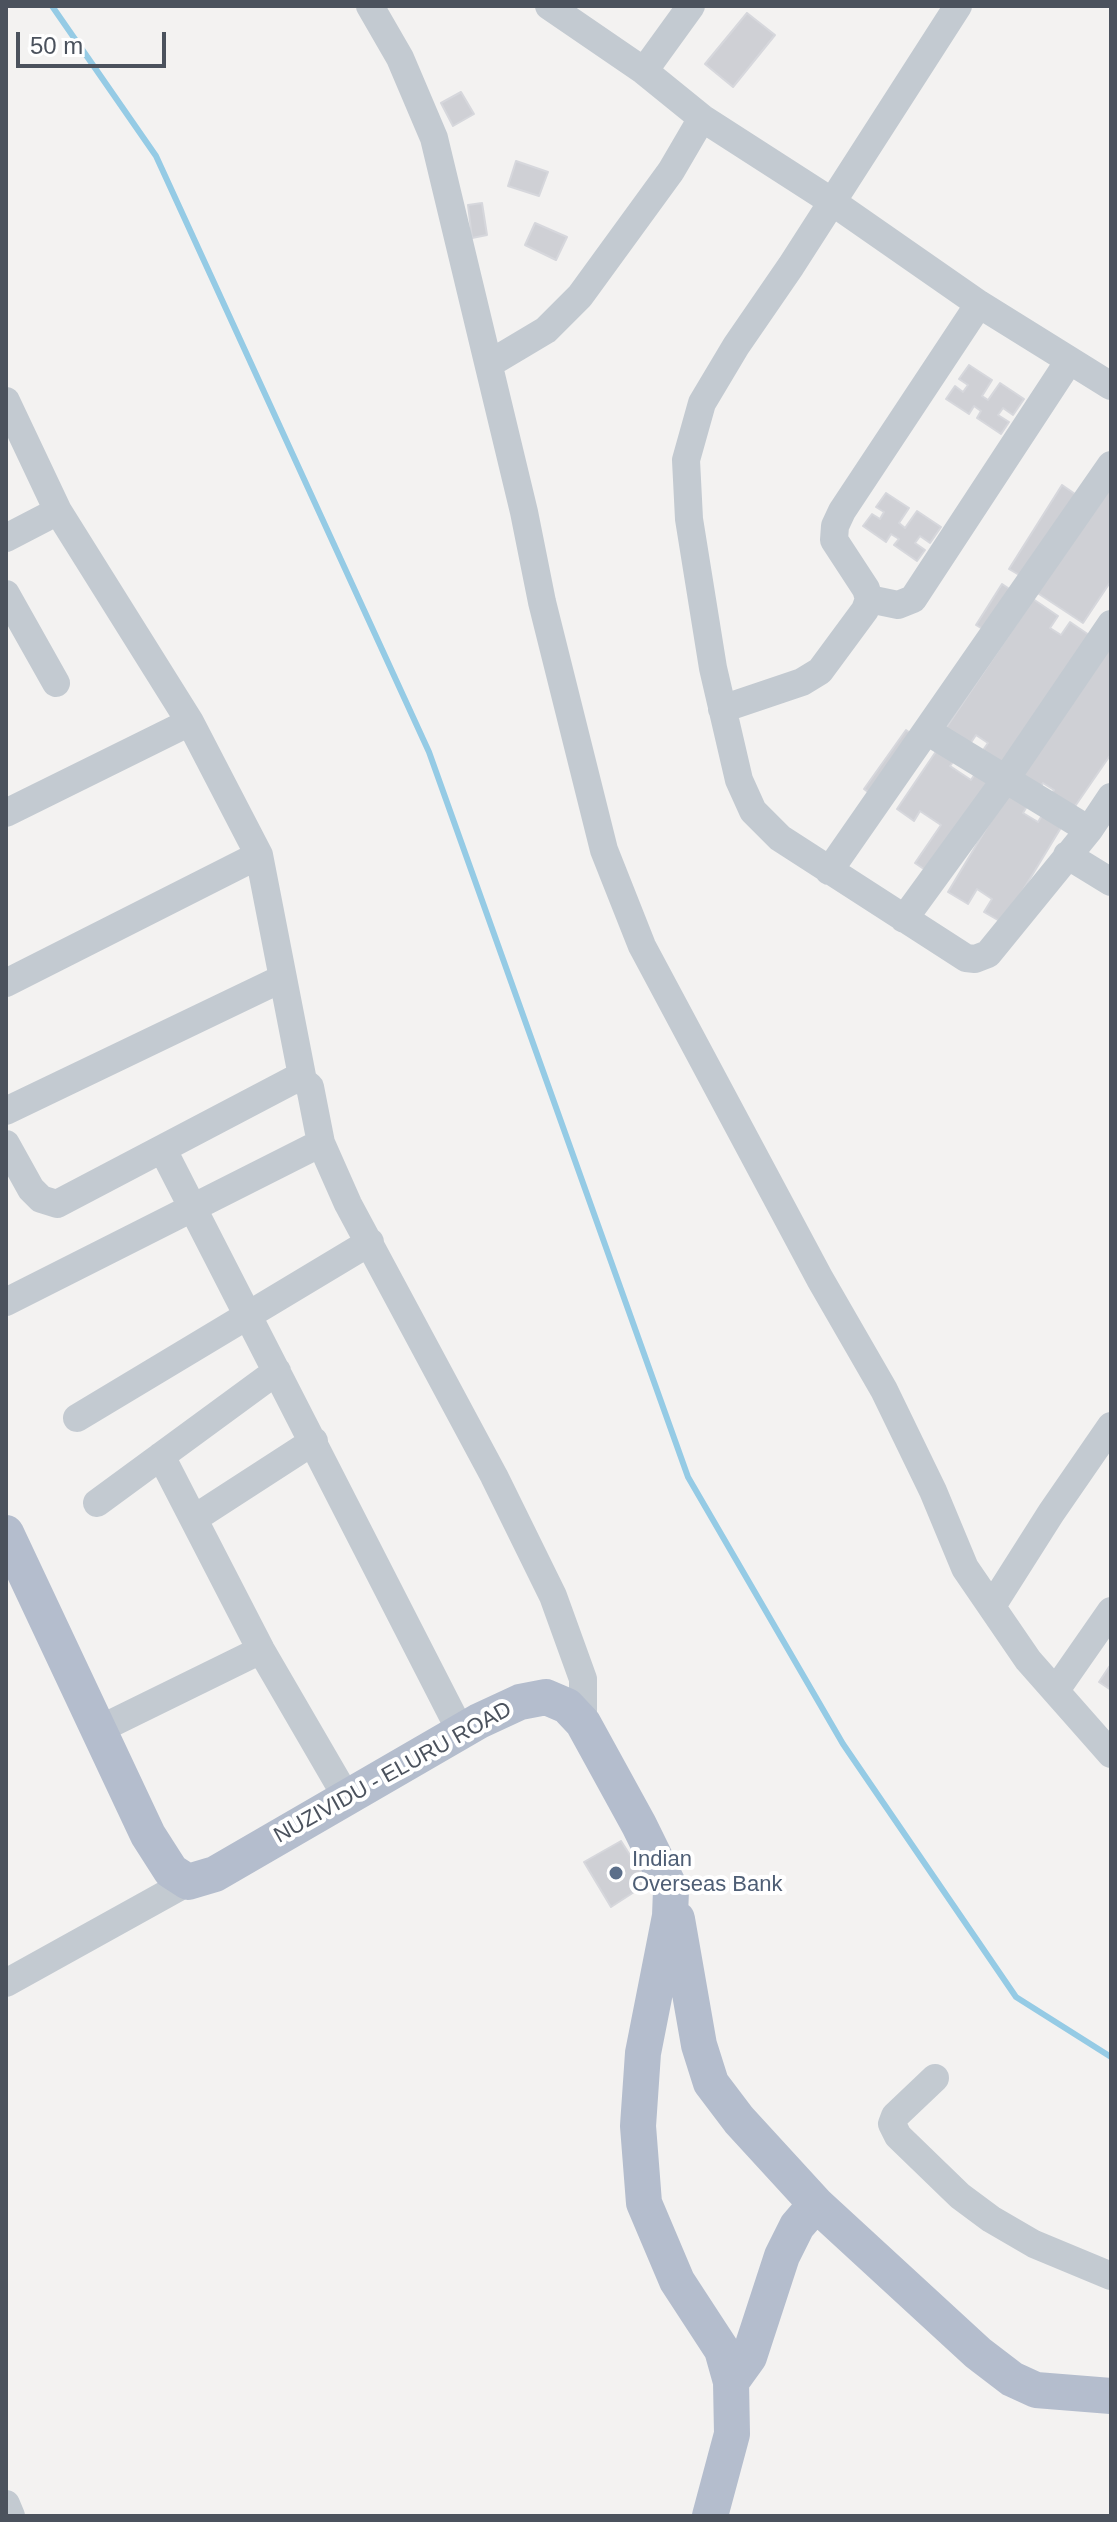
<!DOCTYPE html>
<html>
<head>
<meta charset="utf-8">
<style>
	body { margin:0 }
	#map { position:relative; width:1117px; height:2522px; overflow:hidden; background:#f3f2f1; font-family:Arial,sans-serif }
	canvas { display:block }
	.frame { position:absolute; inset:0; border:8px solid #4b525d; pointer-events:none }
	.scale { position:absolute; left:16px; top:32px; width:150px; height:36px; box-sizing:border-box; border:4px solid #4b525d; border-top:0; padding-left:10px; font-size:24px; line-height:28px; white-space:nowrap; color:#4b525d; -webkit-text-stroke:6px #fff; paint-order:stroke }
</style>
</head>
<body>
<div id="map">
<canvas width="1117" height="2522"></canvas>
<div class="frame"></div>
<div class="scale">50 m</div>
</div>
<script>
const ctx = document.querySelector('canvas').getContext('2d');
ctx.lineJoin = 'round';
const shape = rows => new Path2D(rows.map(r => 'M' + r).join(''));
function trace(path, color, width, dash) { ctx.strokeStyle = color; ctx.lineWidth = width; ctx.lineCap = dash ? 'butt' : 'round'; ctx.setLineDash(dash || []); ctx.stroke(path); }
function paint(path, color) { ctx.fillStyle = color; ctx.fill(path, 'evenodd'); }
function write(font, color, halo, rows, align = 'center') {
  ctx.font = font + ' Arial,sans-serif'; ctx.lineWidth = 8; ctx.setLineDash([]); ctx.textBaseline = 'middle'; ctx.strokeStyle = halo; ctx.fillStyle = color; for (const [text, x, y, turn = 0] of rows) {
    ctx.save(); ctx.translate(x, y); ctx.rotate((+turn || 0) * Math.PI / 180); ctx.textAlign = isNaN(turn) ? turn : align; if (halo) ctx.strokeText(text, 0, 0); ctx.fillText(text, 0, 0); ctx.restore();
  }
}
const stream = shape([
	[52,6,156,156,429,752,688,1477,843,1744,1016,1997,1111,2057]
]);
const building = shape([
	[747,13,775,35,733,87,705,64,747,13],
	[461,92,474,114,453,126,441,103,461,92],
	[516,161,548,172,539,196,508,186,516,161],
	[482,203,487,235,472,238,468,205,482,203],
	[535,223,567,237,556,260,525,245,535,223],
	[969,365,992,380,982,396,988,400,1000,383,1024,399,1013,415,1003,408,998,415,1009,422,1001,434,977,418,981,411,974,406,969,414,946,399,955,386,963,392,968,385,959,379,969,365],
	[1111,478,1111,581,1083,623,1036,592,1111,478],
	[1062,485,1078,496,1026,579,1009,569,1062,485],
	[886,493,909,508,899,523,905,528,917,511,941,527,930,543,920,536,915,543,925,550,917,561,894,545,899,539,891,534,886,542,863,526,872,514,880,519,884,512,876,507,886,493],
	[1002,584,1017,594,991,634,976,625,1002,584],
	[1033,599,1058,616,1050,628,1061,635,1070,622,1092,637,1003,768,981,753,988,743,976,735,968,747,944,731,1033,599],
	[1100,642,1111,651,1111,754,1069,815,1047,800,1054,790,1043,783,1035,795,1010,778,1100,642],
	[906,730,923,742,881,802,864,789,906,730],
	[937,750,954,761,950,766,971,780,975,774,994,787,934,876,915,863,941,825,920,811,914,821,897,809,937,750],
	[1009,791,1029,803,1023,813,1038,822,1043,814,1062,826,1003,923,984,912,992,899,977,889,968,904,948,892,1009,791],
	[1111,1664,1111,1690,1099,1682,1111,1664],
	[621,1841,648,1883,611,1907,584,1862,621,1841]
]);
const minor = shape([
	[370,6,400,58,434,138,524,512,542,602,604,850,642,946,820,1279,884,1390,933,1491,965,1568,1028,1660,1111,1754],
	[549,6,644,71,702,118,831,201,979,304,1111,386],
	[958,6,791,266,736,346,702,403,686,460,689,519,713,668,739,780,753,811,780,838,966,958,975,959,988,954,1089,830,1111,797],
	[644,71,691,6],
	[489,364,546,330,580,296,671,171,702,118],
	[6,401,58,511,190,722,259,855,303,1081,310,1087,321,1143,6,1302],
	[6,538,58,511],
	[6,594,56,683],
	[869,599,898,605,913,599,1069,361],
	[722,709,802,682,820,671,865,610,869,599,866,589,834,540,835,526,842,511,979,304],
	[927,731,1089,830],
	[6,813,190,722],
	[1067,855,1111,882],
	[829,871,1111,465],
	[904,919,1005,780,1111,624],
	[6,983,259,855],
	[6,1111,283,978],
	[321,1143,348,1204,494,1476,553,1596,583,1679,583,1723],
	[6,1144,31,1189,41,1199,57,1204,295,1079,303,1081],
	[163,1150,461,1732],
	[77,1418,370,1242],
	[161,1456,261,1650,347,1798],
	[97,1503,277,1371],
	[195,1518,314,1441],
	[992,1606,1051,1513,1111,1426],
	[1056,1690,1111,1611],
	[100,1729,261,1650],
	[6,1983,188,1882],
	[935,2078,895,2116,892,2124,898,2136,960,2196,991,2219,1034,2244,1111,2276],
	[6,2504,11,2516]
]);
const major = shape([
	[6,1533,148,1835,171,1871,188,1882,215,1874,479,1721,520,1702,546,1697,567,1706,583,1723,639,1825,671,1890,670,1916,643,2053,638,2126,644,2203,677,2281,722,2350,731,2382,732,2434,710,2516],
	[677,1919,699,2045,711,2083,739,2120,816,2204,978,2353,1012,2379,1036,2390,1111,2396],
	[731,2382,749,2357,782,2256,797,2226,816,2204]
]);
const markers = [
	[616,1873,8,"#5c6f8a"]
];
const streetNames = [
	["NUZIVIDU - ELURU ROAD",393,1773,-29]
];
const serviceNames = [
	["Indian",632,1860],
	["Overseas Bank",632,1885]
];
trace(stream, '#95cbe5', 6);
paint(building, '#cfd0d5');
trace(building, '#d6d7dc', 2);
trace(minor, '#c3cad1', 28);
trace(major, '#b4bdcd', 36);
for (const [x, y, r, color] of markers) { const dot = new Path2D(); dot.arc(x, y, r, 0, 2 * Math.PI); ctx.fillStyle = color; ctx.fill(dot); trace(dot, '#fff', 3); }
write('22px', '#4b525d', '#fff', streetNames);
write('22px', '#4e5e75', '#fff', serviceNames, 'left');
</script>
</body>
</html>
